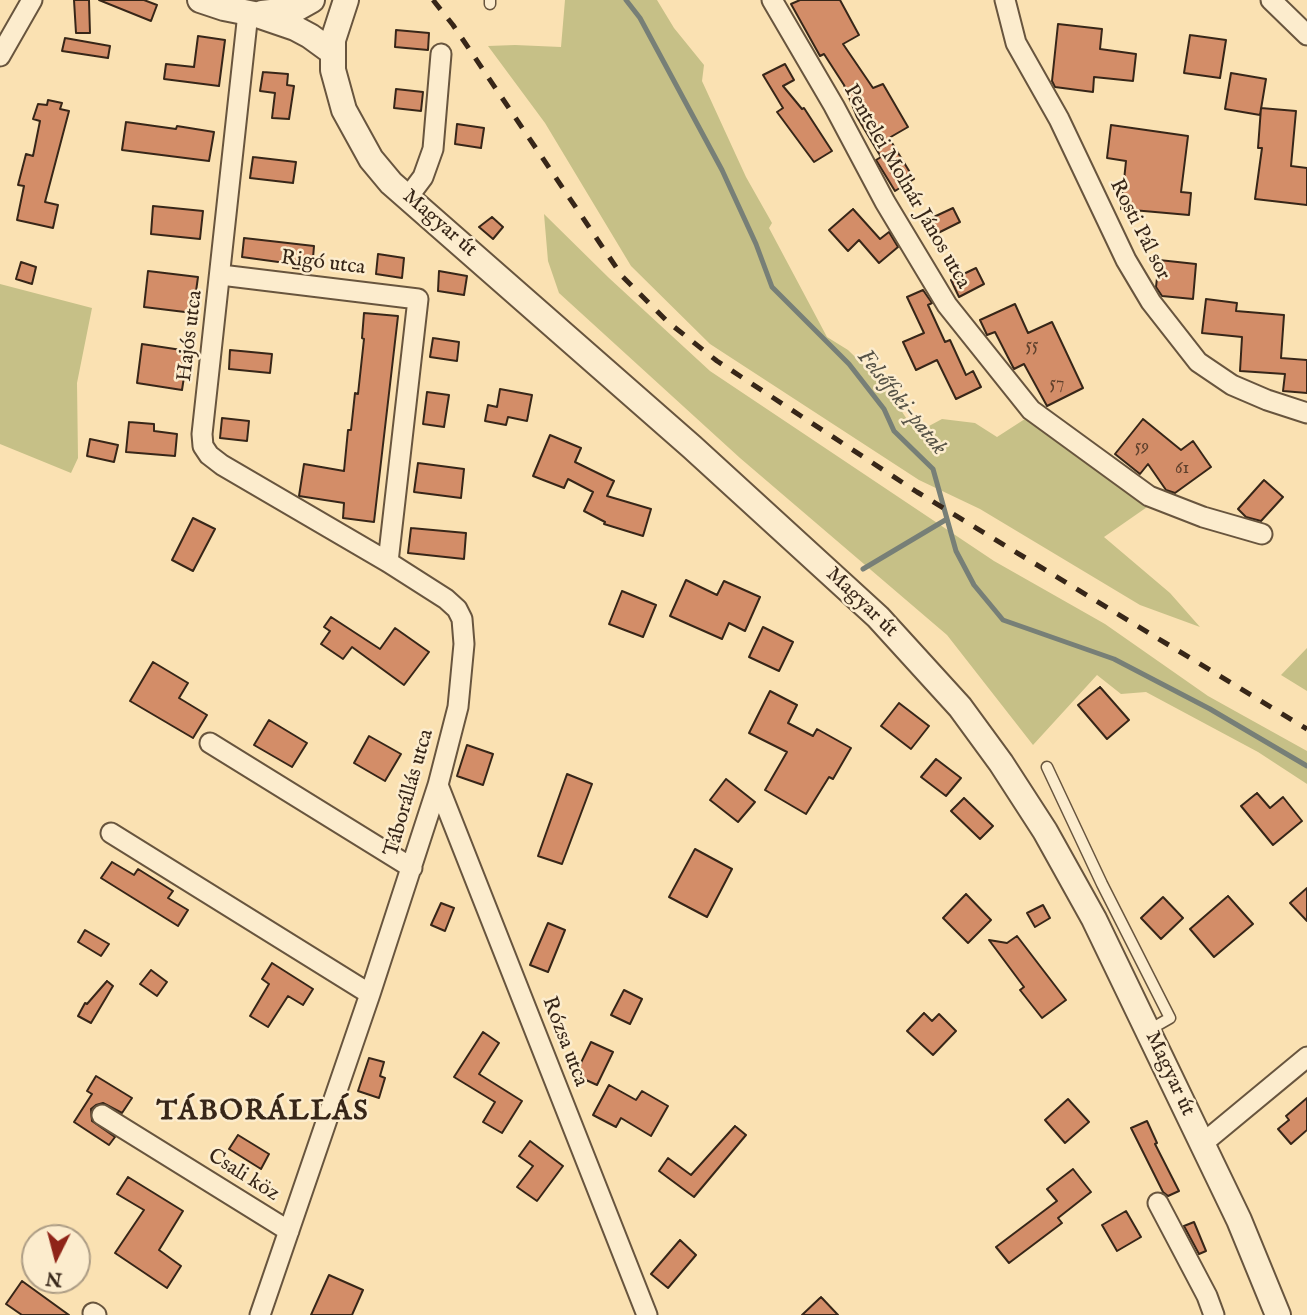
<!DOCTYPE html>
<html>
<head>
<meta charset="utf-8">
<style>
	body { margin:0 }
	#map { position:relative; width:1307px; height:1315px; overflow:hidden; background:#fae1b2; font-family:"IM FELL English",serif }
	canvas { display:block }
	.north { position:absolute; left:21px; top:1224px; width:70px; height:70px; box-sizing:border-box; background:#fceccd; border:2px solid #ad9d85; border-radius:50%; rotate:186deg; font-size:19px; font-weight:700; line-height:28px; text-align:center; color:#372618 }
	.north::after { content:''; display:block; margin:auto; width:24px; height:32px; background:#8f2418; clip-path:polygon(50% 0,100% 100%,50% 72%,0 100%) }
</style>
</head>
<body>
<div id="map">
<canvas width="1307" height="1315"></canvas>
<div class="north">N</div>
</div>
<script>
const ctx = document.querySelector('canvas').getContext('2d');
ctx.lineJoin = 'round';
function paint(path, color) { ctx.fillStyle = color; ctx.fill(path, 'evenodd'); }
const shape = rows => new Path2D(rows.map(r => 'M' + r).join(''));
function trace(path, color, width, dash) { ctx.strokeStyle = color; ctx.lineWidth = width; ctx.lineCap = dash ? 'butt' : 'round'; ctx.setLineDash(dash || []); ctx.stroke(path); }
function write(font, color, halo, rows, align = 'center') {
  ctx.font = font + ' "IM FELL English",serif'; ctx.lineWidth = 5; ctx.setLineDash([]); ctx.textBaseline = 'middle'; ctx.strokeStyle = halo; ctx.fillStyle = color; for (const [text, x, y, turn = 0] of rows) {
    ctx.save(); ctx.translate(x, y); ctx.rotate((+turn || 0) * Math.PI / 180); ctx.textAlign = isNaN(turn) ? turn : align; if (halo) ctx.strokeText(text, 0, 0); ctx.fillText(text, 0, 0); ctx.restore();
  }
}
const green = shape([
	[565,0,657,0,674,28,704,65,702,81,746,177,772,223,769,228,827,337,848,350,885,386,916,433,942,419,975,423,997,437,1028,417,1122,489,1150,505,1104,537,1170,593,1200,627,1140,605,980,509,919,480,710,344,631,266,545,123,488,46,515,45,561,47],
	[544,214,609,278,710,371,994,561,1105,624,1208,696,1307,751,1307,784,1258,752,1146,692,1121,694,1097,675,1033,745,947,635,740,458,559,293,548,261],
	[0,284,92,308,77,383,78,458,71,473,0,444],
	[1307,648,1307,691,1281,675]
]);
const stream = shape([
	[626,0,640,18,722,170,756,244,772,287,849,364,884,409,894,431,933,469,956,551,974,585,1003,620,1114,659,1210,709,1307,766],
	[863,569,947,519]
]);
const building = shape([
	[74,0,89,0,90,33,76,33,74,0],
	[99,0,144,0,157,5,151,21,99,0],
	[800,0,840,0,859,35,843,44,873,88,883,84,908,127,889,138,914,179,895,191,876,160,881,157,857,117,844,85,824,54,820,56,791,4,800,0],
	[1058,24,1102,29,1100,49,1136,54,1133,81,1094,77,1093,92,1055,87,1052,81,1058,24],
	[396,30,429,33,428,50,395,47,396,30],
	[1190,35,1226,40,1220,78,1184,73,1190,35],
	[198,36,225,40,219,86,164,79,166,64,194,67,198,36],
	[65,38,110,46,108,58,62,51,65,38],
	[785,64,794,80,783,86,802,109,804,108,832,151,814,162,777,112,783,108,763,75,785,64],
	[263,72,288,74,287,85,294,86,289,119,272,118,275,93,260,91,263,72],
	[1231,73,1266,79,1260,115,1225,109,1231,73],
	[396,89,423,92,421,111,394,108,396,89],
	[48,100,62,103,60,109,69,111,45,202,58,205,53,228,17,220,24,186,18,185,26,154,33,156,40,121,33,119,38,104,47,105,48,100],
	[1261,108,1296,111,1291,166,1307,168,1307,205,1255,199,1262,148,1258,148,1261,108],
	[126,122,176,129,177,126,214,132,209,161,122,150,126,122],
	[457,124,484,128,481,148,455,144,457,124],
	[1111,125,1188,136,1181,192,1191,193,1189,215,1121,209,1126,161,1107,158,1111,125],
	[253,157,296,162,293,183,250,178,253,157],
	[153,206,203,211,200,239,151,234,153,206],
	[953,208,960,222,930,237,923,222,953,208],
	[853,209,880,239,889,232,898,247,879,263,859,240,848,251,829,230,853,209],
	[492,217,503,227,493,239,479,227,492,217],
	[244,238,314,246,312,270,293,268,293,264,242,257,244,238],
	[378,254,404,258,402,278,376,274,378,254],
	[1159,260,1196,264,1193,299,1162,296,1156,287,1159,260],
	[21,262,36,267,32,284,16,279,21,262],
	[976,268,984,284,959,297,951,280,976,268],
	[148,271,198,277,193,313,144,307,148,271],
	[439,271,467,276,464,295,438,291,439,271],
	[923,290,932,303,928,305,945,342,950,340,966,375,973,371,981,387,956,399,937,360,916,370,903,342,924,333,907,297,923,290],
	[1206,299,1237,303,1236,311,1284,315,1281,358,1307,360,1307,393,1283,391,1285,374,1240,371,1242,337,1202,333,1206,299],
	[1015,304,1028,333,1052,322,1083,388,1047,406,1024,364,1014,369,995,332,987,335,980,320,1015,304],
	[364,313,398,316,374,522,343,518,344,503,299,496,304,464,344,471,348,430,351,430,355,393,358,394,364,339,362,338,364,313],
	[433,338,459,342,457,361,430,357,433,338],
	[142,344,188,351,182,390,137,383,142,344],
	[230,350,272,354,270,373,229,369,230,350],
	[500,389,532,395,527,421,508,417,506,425,485,421,488,405,497,407,500,389],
	[427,392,449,395,444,427,423,424,427,392],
	[222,418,249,421,247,441,220,438,222,418],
	[1143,419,1181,450,1193,441,1211,467,1175,493,1166,490,1148,464,1140,474,1115,454,1143,419],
	[129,422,154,424,154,431,177,434,175,456,126,452,129,422],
	[550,435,581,448,575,462,614,481,607,496,651,509,643,536,604,524,605,522,584,511,593,492,568,479,564,488,533,476,550,435],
	[90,439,118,445,114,462,87,456,90,439],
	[418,463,464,469,461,498,414,492,418,463],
	[1264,480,1283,497,1261,521,1246,517,1238,509,1264,480],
	[193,518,215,529,193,571,172,560,193,518],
	[411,528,466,533,464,559,408,553,411,528],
	[686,580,717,595,724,581,760,597,745,631,729,623,722,639,670,616,686,580],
	[622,591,656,605,643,637,609,624,622,591],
	[331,617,380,649,395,628,429,652,404,685,352,647,343,659,321,644,330,631,324,627,331,617],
	[763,627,793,642,779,671,749,657,763,627],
	[153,662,188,683,179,698,207,715,193,738,130,701,153,662],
	[1100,687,1129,720,1107,739,1078,705,1100,687],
	[770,691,797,705,788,723,813,736,817,729,851,748,833,779,829,777,806,814,765,790,787,752,749,733,770,691],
	[899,703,929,726,911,749,881,726,899,703],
	[269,720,307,743,292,767,254,745,269,720],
	[369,736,401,754,385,781,354,763,369,736],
	[467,745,493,754,483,785,457,776,467,745],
	[936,759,961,778,946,796,921,777,936,759],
	[567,774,592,784,562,864,538,856,567,774],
	[726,779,755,802,738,822,710,800,726,779],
	[1257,793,1270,808,1283,797,1302,821,1273,845,1241,806,1257,793],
	[964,798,993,826,980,839,951,811,964,798],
	[695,849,732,869,707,917,669,897,695,849],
	[112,862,134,875,138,869,173,891,168,898,188,910,178,926,101,878,112,862],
	[1307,888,1307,921,1290,903,1307,888],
	[966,894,991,920,968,943,943,918,966,894],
	[1228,896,1253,924,1214,957,1190,929,1228,896],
	[1163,897,1183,918,1161,939,1141,918,1163,897],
	[441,903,454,908,445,931,431,925,441,903],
	[1043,905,1050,918,1035,927,1027,913,1043,905],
	[548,923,565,930,548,972,530,965,548,923],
	[85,930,109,944,101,956,78,942,85,930],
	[1017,936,1066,1000,1042,1018,1020,990,1024,987,989,940,1007,943,1017,936],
	[272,963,313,989,303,1005,288,996,268,1027,250,1016,269,984,262,979,272,963],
	[151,970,167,982,157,996,140,984,151,970],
	[107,981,113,986,91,1023,78,1016,85,1003,87,1004,107,981],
	[624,990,642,999,630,1024,611,1015,624,990],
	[924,1013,932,1021,939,1014,956,1031,933,1055,907,1031,924,1013],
	[483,1032,499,1043,479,1074,522,1101,502,1133,483,1122,495,1102,454,1077,483,1032],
	[591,1042,613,1052,597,1085,575,1075,591,1042],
	[369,1058,384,1062,380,1076,385,1078,379,1098,358,1091,369,1058],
	[96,1076,132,1098,122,1113,103,1103,96,1105,91,1109,92,1121,115,1137,109,1145,74,1122,92,1094,87,1091,96,1076],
	[609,1085,636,1100,642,1091,668,1106,651,1136,621,1118,616,1127,593,1115,609,1085],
	[1307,1098,1307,1130,1291,1144,1278,1129,1289,1120,1286,1116,1307,1098],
	[1068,1099,1089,1122,1065,1143,1045,1120,1068,1099],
	[1147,1121,1157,1143,1155,1144,1179,1191,1168,1196,1163,1192,1131,1128,1147,1121],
	[735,1126,746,1135,694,1197,659,1171,668,1158,691,1175,735,1126],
	[238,1135,269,1154,261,1169,229,1149,238,1135],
	[530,1141,563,1166,537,1201,517,1187,533,1166,519,1156,530,1141],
	[1073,1169,1091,1192,1058,1218,1062,1223,1009,1263,996,1247,1057,1201,1047,1189,1073,1169],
	[128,1177,183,1211,159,1250,181,1266,167,1288,115,1253,144,1210,117,1194,128,1177],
	[1126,1211,1141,1237,1117,1251,1102,1225,1126,1211],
	[1194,1222,1206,1251,1199,1254,1184,1226,1194,1222],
	[680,1240,696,1255,668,1288,651,1274,680,1240],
	[329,1275,363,1290,352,1315,311,1315,329,1275],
	[22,1281,69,1315,22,1315,6,1304,22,1281],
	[821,1297,838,1315,802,1315,821,1297]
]);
const service = shape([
	[490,0,490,4],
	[1047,767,1102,884,1170,1018,1149,1030]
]);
const minor = shape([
	[772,0,834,106,885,202,947,305,1031,410,1149,496,1203,517,1262,534],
	[1005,0,1016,43,1059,119,1126,260,1151,302,1198,362,1232,385,1267,400,1307,413],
	[1271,0,1307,35],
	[248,13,202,434,203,446,209,455,222,465,388,562,446,599,457,609,462,619,464,644,458,707,438,785,370,994,260,1315],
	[0,56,32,0],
	[408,197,423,177,433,149,441,54],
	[221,275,418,299,388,562],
	[210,743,412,868],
	[438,785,647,1315],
	[111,833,370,994],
	[102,1115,289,1231],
	[1202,1144,1307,1057],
	[1158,1203,1207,1296,1214,1315],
	[93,1313,96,1315]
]);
const tertiary = shape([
	[200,0,224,8,254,14,295,28,310,36,332,52],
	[346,0,333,40,333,70,344,110,371,159,391,183,692,447,878,617,960,707,1001,763,1045,831,1094,919,1239,1220,1278,1315],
	[262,13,296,9,312,0]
]);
const rail = shape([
	[433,0,453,25,622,276,668,322,717,361,917,492,1307,729]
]);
const numberNames = [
	["55",1032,346],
	["57",1057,384],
	["59",1142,447],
	["61",1182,469]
];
const streetNames = [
	["Pentelei Molnár János utca",906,187,60],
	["Magyar út",439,224,41],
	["Rosti Pál sor",1139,230,63],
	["Rigó utca",323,264,7],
	["Hajós utca",191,336,-83],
	["Magyar út",861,603,44],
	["Táborállás utca",410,793,-74],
	["Rózsa utca",564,1042,69],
	["Magyar út",1169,1074,65],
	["Csali köz",243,1176,32]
];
const waterNames = [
	["Felsőfoki-patak",901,403,51]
];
const districtNames = [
	["TÁBORÁLLÁS",263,1113]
];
paint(green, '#c6c087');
trace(stream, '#777f77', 5);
paint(building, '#d38d68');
trace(building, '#372618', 2);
trace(service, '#68553e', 13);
trace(minor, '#68553e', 23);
trace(tertiary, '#68553e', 28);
trace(service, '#fceccd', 10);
trace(minor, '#fceccd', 19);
trace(tertiary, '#fceccd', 24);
trace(rail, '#372618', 5, [12, 12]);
write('18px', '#5e402c', null, numberNames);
write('21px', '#372618', '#fceccd', streetNames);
write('italic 23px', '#575347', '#fceccd', waterNames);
ctx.letterSpacing = '2px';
write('bold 28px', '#372618', '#fceccd', districtNames);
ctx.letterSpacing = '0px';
</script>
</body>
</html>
